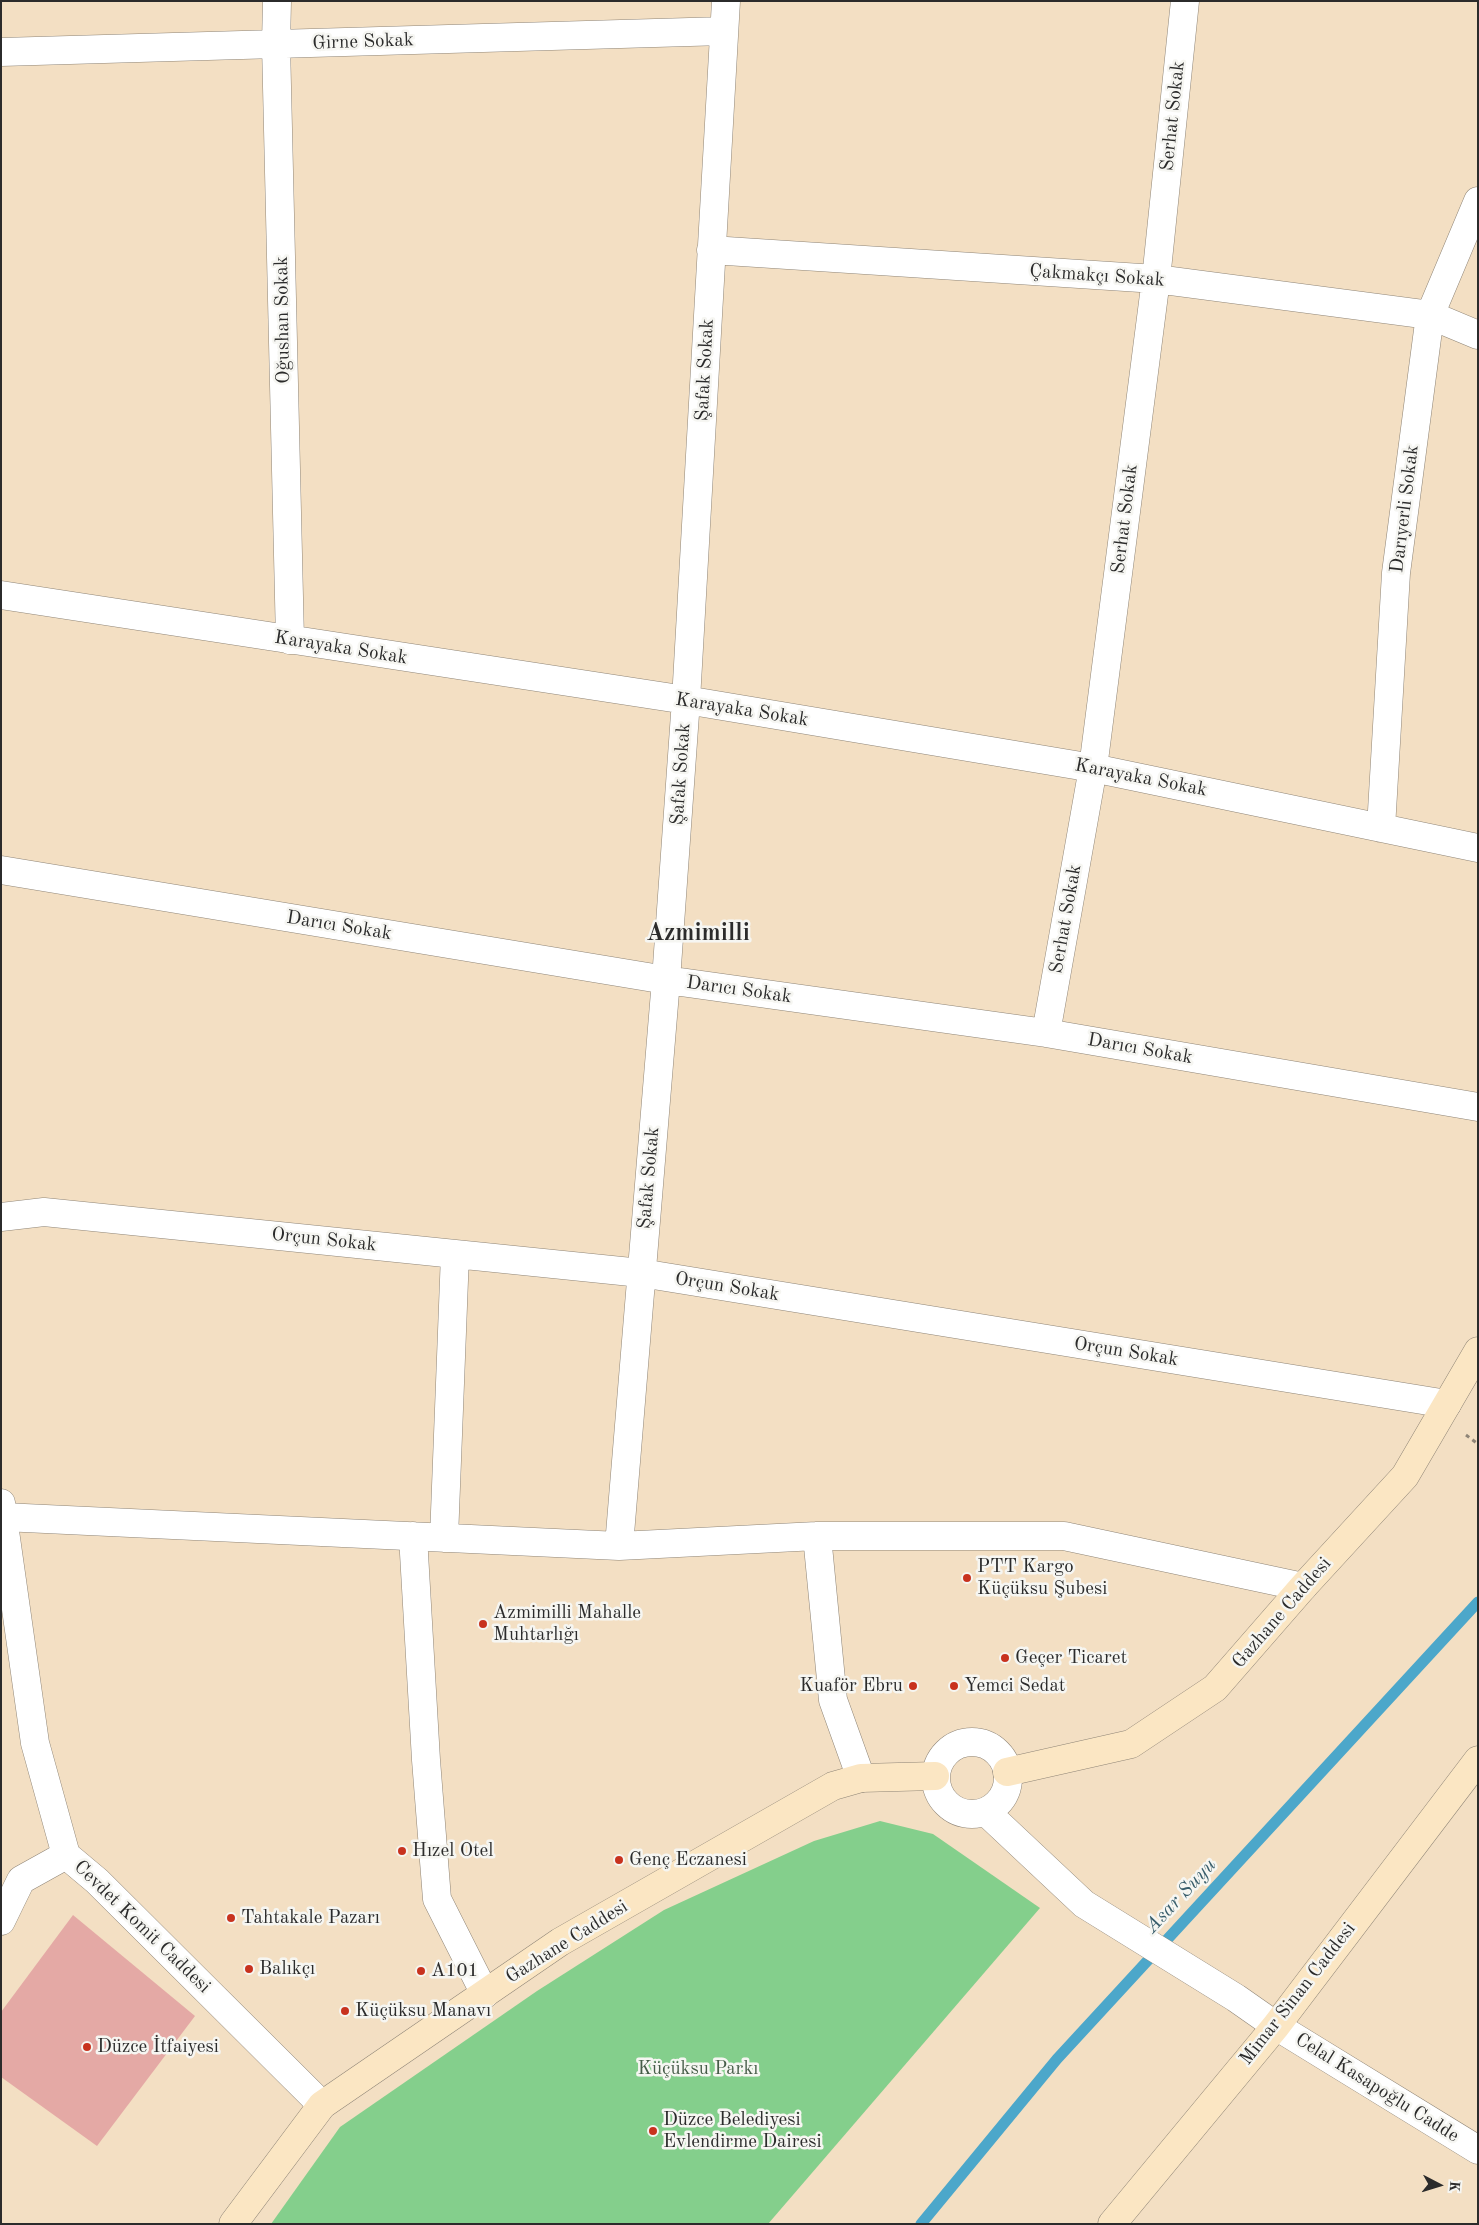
<!DOCTYPE html>
<html>
<head>
<meta charset="utf-8">
<style>
	body { margin:0 }
	#map { position:relative; width:1479px; height:2225px; overflow:hidden; background:#f3dfc3; font-family:"Old Standard TT",serif }
	canvas { display:block }
	.frame { position:absolute; inset:0; border:2px solid #2b2b2b; pointer-events:none }
	.north { position:absolute; left:1414px; top:2160px; width:50px; height:50px; -webkit-text-stroke:4px #f6f6f2; paint-order:stroke; rotate:95deg; font-size:14px; font-weight:700; line-height:20px; text-align:center; color:#2b2b2b }
	.north::after { content:''; display:block; margin:auto; width:18px; height:22px; background:#2b2b2b; clip-path:polygon(50% 0,100% 100%,50% 72%,0 100%) }
</style>
</head>
<body>
<div id="map">
<canvas width="1479" height="2225"></canvas>
<div class="frame"></div>
<div class="north">K</div>
</div>
<script>
const ctx = document.querySelector('canvas').getContext('2d');
ctx.lineJoin = 'round';
function paint(path, color) { ctx.fillStyle = color; ctx.fill(path, 'evenodd'); }
const shape = rows => new Path2D(rows.map(r => 'M' + r).join(''));
function trace(path, color, width, dash) { ctx.strokeStyle = color; ctx.lineWidth = width; ctx.lineCap = dash ? 'butt' : 'round'; ctx.setLineDash(dash || []); ctx.stroke(path); }
function write(font, color, halo, rows, align = 'center') {
  ctx.font = font + ' "Old Standard TT",serif'; ctx.lineWidth = 5; ctx.setLineDash([]); ctx.textBaseline = 'middle'; ctx.strokeStyle = halo; ctx.fillStyle = color; for (const [text, x, y, turn = 0] of rows) {
    ctx.save(); ctx.translate(x, y); ctx.rotate((+turn || 0) * Math.PI / 180); ctx.textAlign = isNaN(turn) ? turn : align; if (halo) ctx.strokeText(text, 0, 0); ctx.fillText(text, 0, 0); ctx.restore();
  }
}
const green = shape([
	[880,1821,933,1834,1040,1908,768,2224,271,2224,340,2127,537,1991,664,1910,814,1841]
]);
const stream = shape([
	[921,2224,1057,2059,1478,1602]
]);
const building = shape([
	[73,1915,195,2016,97,2146,1,2077,1,2012]
]);
const path = shape([
	[1466,1435,1478,1444]
]);
const minor = shape([
	[277,1,276,44,290,640],
	[1,52,724,31],
	[711,250,1156,279,1430,315,1478,335],
	[1,595,686,700,1093,768,1478,848],
	[1381,828,1396,573,1430,315,1478,201],
	[1,870,666,980,1046,1033,1478,1107],
	[1046,1033,1093,768,1156,279,1185,1],
	[1,1217,44,1212,641,1273,1447,1404],
	[3,1517,619,1546,817,1536,1064,1536,1303,1587],
	[413,1536,426,1760,437,1899,485,1994],
	[817,1536,833,1700,861,1778],
	[444,1538,455,1254],
	[619,1546,666,980,686,700,726,1],
	[1,1921,21,1880,66,1855],
	[1276,2026,1478,2150]
]);
const tertiary = shape([
	[1,1503,35,1743,66,1855,97,1881,322,2105],
	'936 1778a36 36 0 1 1 72 0a36 36 0 1 1-72 0Z',
	[986,1812,1084,1904,1236,1998,1276,2026]
]);
const secondary = shape([
	[1007,1772,1131,1744,1215,1688,1303,1587,1405,1476,1478,1351],
	[233,2224,322,2105,560,1942,833,1786,861,1778,935,1776],
	[1112,2224,1276,2026,1478,1760]
]);
const markers = [
	[967,1578,5,"#c8321e"],
	[483,1624,5,"#c8321e"],
	[1005,1658,5,"#c8321e"],
	[913,1686,5,"#c8321e"],
	[954,1686,5,"#c8321e"],
	[402,1851,5,"#c8321e"],
	[619,1860,5,"#c8321e"],
	[231,1918,5,"#c8321e"],
	[249,1969,5,"#c8321e"],
	[421,1971,5,"#c8321e"],
	[345,2011,5,"#c8321e"],
	[87,2047,5,"#c8321e"],
	[653,2131,5,"#c8321e"]
];
const streetNames = [
	["Girne Sokak",363,42,-2],
	["Serhat Sokak",1173,116,-84],
	["Çakmakçı Sokak",1097,276,4],
	["Oğushan Sokak",283,320,-91],
	["Şafak Sokak",705,370,-87],
	["Darıyerli Sokak",1405,509,-83],
	["Serhat Sokak",1125,519,-83],
	["Karayaka Sokak",341,648,9],
	["Karayaka Sokak",742,710,9],
	["Şafak Sokak",681,774,-86],
	["Karayaka Sokak",1141,778,11],
	["Serhat Sokak",1066,919,-80],
	["Darıcı Sokak",339,926,9],
	["Darıcı Sokak",739,990,8],
	["Darıcı Sokak",1140,1049,10],
	["Şafak Sokak",649,1178,-85],
	["Orçun Sokak",324,1240,6],
	["Orçun Sokak",727,1287,9],
	["Orçun Sokak",1126,1352,9],
	["Gazhane Caddesi",1282,1613,-49],
	["Cevdet Komit Caddesi",142,1927,44],
	["Gazhane Caddesi",567,1942,-32],
	["Mimar Sinan Caddesi",1298,1994,-52],
	["Celal Kasapoğlu Cadde",1377,2088,32]
];
const poiNames = [
	["PTT Kargo",977,1567],
	["Küçüksu Şubesi",977,1589],
	["Azmimilli Mahalle",493,1613],
	["Muhtarlığı",493,1635],
	["Geçer Ticaret",1015,1658],
	["Kuaför Ebru",903,1686,"right"],
	["Yemci Sedat",964,1686],
	["Hızel Otel",412,1851],
	["Genç Eczanesi",629,1860],
	["Tahtakale Pazarı",241,1918],
	["Balıkçı",259,1969],
	["A101",431,1971],
	["Küçüksu Manavı",355,2011],
	["Düzce İtfaiyesi",97,2047],
	["Düzce Belediyesi",663,2120],
	["Evlendirme Dairesi",663,2142]
];
const parkNames = [
	["Küçüksu Parkı",698,2069]
];
const waterNames = [
	["Asar Suyu",1181,1896,-47]
];
const districtNames = [
	["Azmimilli",698,934]
];
paint(green, '#84cf8c');
trace(stream, '#4ca7ca', 11);
paint(building, '#e4a9a5');
trace(minor, '#8f8577', 29);
trace(tertiary, '#8f8577', 29);
trace(secondary, '#8f8577', 29);
trace(path, '#8f8577', 3, [4, 4]);
trace(minor, '#fff', 28);
trace(tertiary, '#fff', 28);
trace(secondary, '#fbe6c3', 28);
for (const [x, y, r, color] of markers) { const dot = new Path2D(); dot.arc(x, y, r, 0, 2 * Math.PI); ctx.fillStyle = color; ctx.fill(dot); trace(dot, '#f6f6f2', 2); }
write('19px', '#2b2b2b', '#f6f6f2', streetNames);
write('19px', '#2b2b2b', '#f6f6f2', poiNames, 'left');
write('19px', '#465c48', '#f6f6f2', parkNames);
write('italic 20px', '#385d6b', '#f6f6f2', waterNames);
write('bold 24px', '#2b2b2b', '#f6f6f2', districtNames);
</script>
</body>
</html>
